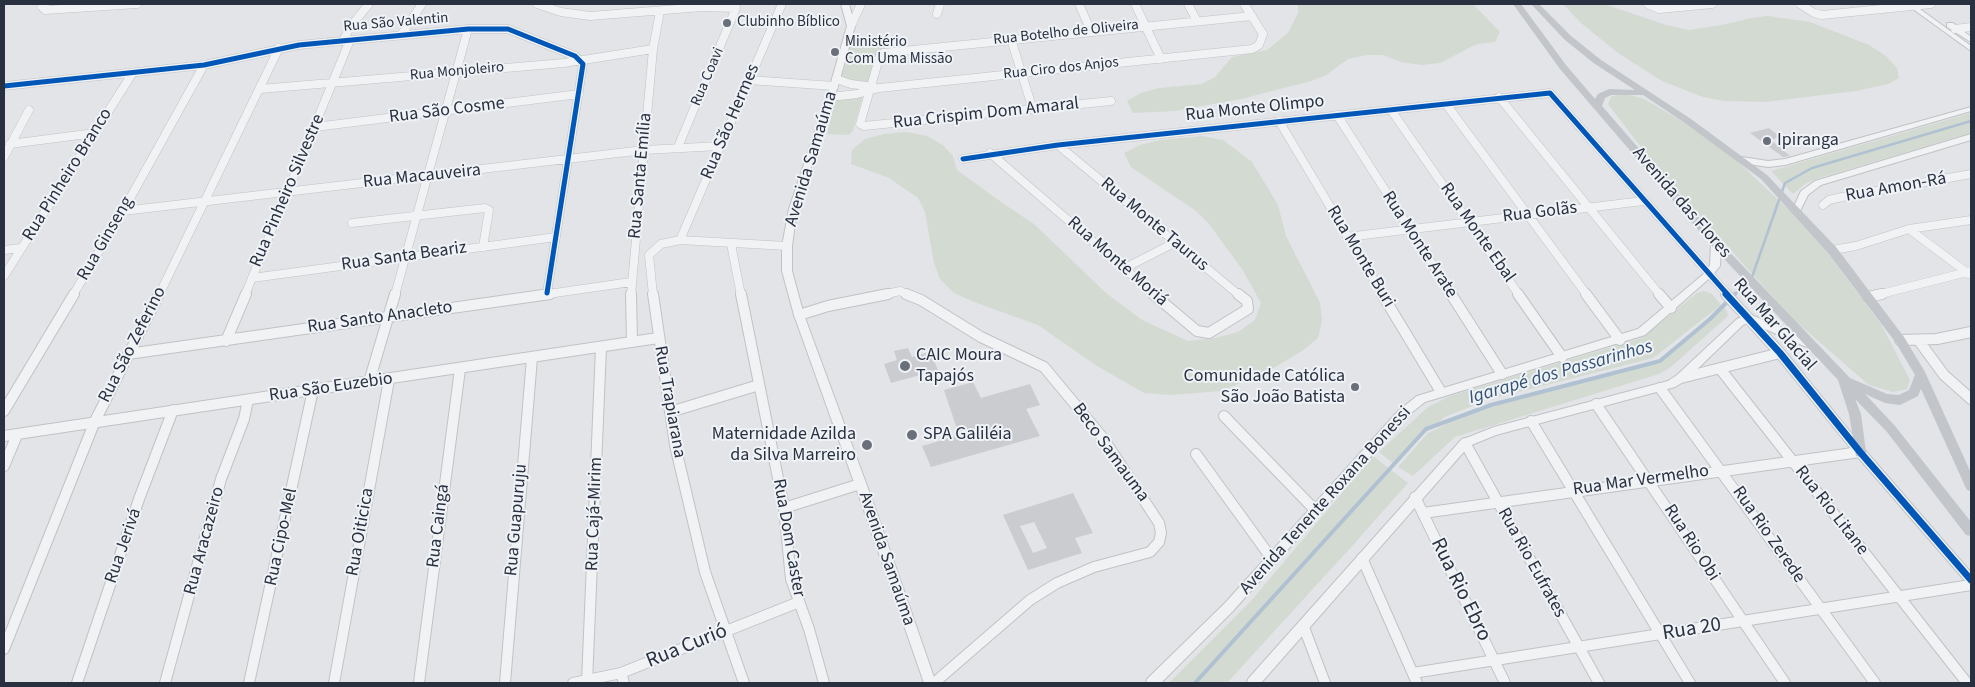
<!DOCTYPE html>
<html>
<head>
<meta charset="utf-8">
<style>
	body { margin:0 }
	#map { position:relative; width:1975px; height:687px; overflow:hidden; background:#e2e4e7; font-family:"Source Sans 3",sans-serif }
	canvas { display:block }
	.frame { position:absolute; inset:0; border:5px solid #293140; pointer-events:none }
</style>
</head>
<body>
<div id="map">
<canvas width="1975" height="687"></canvas>
<div class="frame"></div>
</div>
<script>
const ctx = document.querySelector('canvas').getContext('2d');
ctx.lineJoin = 'round';
function paint(path, color) { ctx.fillStyle = color; ctx.fill(path, 'evenodd'); }
const shape = rows => new Path2D(rows.map(r => 'M' + r).join(''));
function trace(path, color, width, dash) { ctx.strokeStyle = color; ctx.lineWidth = width; ctx.lineCap = dash ? 'butt' : 'round'; ctx.setLineDash(dash || []); ctx.stroke(path); }
function write(font, color, halo, rows, align = 'center') {
  ctx.font = font + ' "Source Sans 3",sans-serif'; ctx.lineWidth = 4; ctx.setLineDash([]); ctx.textBaseline = 'middle'; ctx.strokeStyle = halo; ctx.fillStyle = color; for (const [text, x, y, turn = 0] of rows) {
    ctx.save(); ctx.translate(x, y); ctx.rotate((+turn || 0) * Math.PI / 180); ctx.textAlign = isNaN(turn) ? turn : align; if (halo) ctx.strokeText(text, 0, 0); ctx.fillText(text, 0, 0); ctx.restore();
  }
}
const green = shape([
	[1298,4,1473,4,1500,32,1495,42,1477,44,1440,63,1422,65,1401,62,1383,55,1366,55,1348,59,1326,75,1311,81,1241,99,1174,111,1133,113,1127,101,1141,93,1159,88,1202,84,1215,77,1232,57,1267,50,1288,33,1298,13],
	[1563,4,1604,4,1666,25,1689,30,1722,25,1751,18,1768,16,1810,22,1869,45,1886,56,1897,68,1899,78,1888,84,1856,91,1765,102,1724,101,1703,97,1662,81,1618,53,1581,23],
	[864,37,886,38,886,47,878,52,867,84,855,83,843,78,842,74,848,60,850,44],
	[863,95,853,130,849,135,827,134,835,102,842,98],
	[1617,95,1630,95,1644,99,1687,124,1735,159,1789,210,1826,251,1881,324,1910,380,1907,389,1893,392,1869,385,1793,319,1661,173,1608,104,1611,97],
	[1971,113,1971,133,1819,178,1805,184,1793,194,1771,171],
	[906,132,927,136,943,145,953,156,957,170,1001,202,1034,224,1106,293,1142,320,1188,341,1215,338,1238,332,1255,320,1261,303,1242,269,1209,224,1196,211,1131,167,1124,153,1140,145,1160,140,1202,136,1223,140,1252,162,1278,205,1286,236,1320,303,1322,320,1318,338,1302,351,1265,373,1221,391,1170,395,1144,393,1097,366,1038,325,974,302,954,293,940,279,934,263,925,212,918,198,889,178,851,164,852,150,865,139,884,134],
	[1704,291,1712,294,1721,305,1653,358,1487,400,1445,417,1420,437,1394,464,1379,452,1428,407,1450,396,1641,338,1697,293],
	[1722,305,1727,311,1728,316,1671,367,1659,374,1455,437,1413,476,1398,467,1428,433,1467,414,1569,384,1664,360],
	[1373,456,1408,483,1353,545,1227,683,1169,683,1251,601]
]);
const streamFar1 = shape([
	[1734,295,1752,277,1785,183,1812,168,1971,121]
]);
const stream = shape([
	[1195,683,1426,429,1491,405,1660,361,1710,319,1735,294]
]);
const building = shape([
	[1769,128,1780,137,1771,140,1790,156,1783,157,1750,133],
	[908,348,912,357,930,352,938,370,891,383,884,364,897,360,894,351],
	[973,382,981,398,1030,384,1040,405,1026,409,1040,436,931,467,922,446,959,435,944,390],
	[1073,493,1093,533,1075,538,1082,553,1028,570,1003,515],
	[1034,522,1047,548,1033,553,1020,526]
]);
const minorFar1 = shape([
	[45,4,42,7,45,10,137,4],
	[537,4,561,12,590,16,702,7,736,8,678,147],
	[1079,4,1091,31],
	[1135,4,1161,59],
	[1188,4,1197,21],
	[1648,4,1659,9,1712,4],
	[1800,4,1814,13,1822,15,1931,4],
	[937,14,940,4],
	[851,26,861,4],
	[1955,29,1971,27],
	[401,35,422,4],
	[1011,39,1033,110],
	[343,41,350,27,369,4],
	[836,79,851,84,874,87],
	[749,80,834,86],
	[4,86,204,65,299,45,468,29,508,29,575,56,583,64,547,293],
	[260,89,564,63,653,49],
	[830,97,857,94,879,88,1252,49,1259,45,1263,34,1244,4],
	[1499,97,1660,295],
	[1111,101,864,126,860,124,880,55,883,53,1252,16],
	[1446,104,1587,295],
	[1391,110,1519,295],
	[1337,115,1452,295],
	[1279,121,1383,295],
	[315,127,579,94],
	[10,144,95,133],
	[1058,145,1239,295],
	[990,153,1155,295],
	[4,157,29,110],
	[963,159,1058,145,1550,93,1728,295],
	[1823,205,1829,200,1842,197,1971,174],
	[123,211,644,150,720,146],
	[352,223,485,208,489,210,483,247],
	[1909,229,1969,274],
	[1347,237,1643,201],
	[680,240,782,4],
	[731,244,741,295],
	[4,250,21,248],
	[1832,250,1856,246,1909,229,1971,220],
	[1125,268,1174,243],
	[4,276,132,74],
	[252,278,556,237],
	[73,295,123,211,204,65],
	[159,295,279,48],
	[245,295,350,40],
	[395,295,468,29],
	[541,295,631,282],
	[631,295,653,49,660,11],
	[653,295,649,255,661,244,680,240,787,246],
	[882,295,900,291,909,295],
	[1877,295,1971,271]
]);
const minor = shape([
	[631,294,632,342],
	[653,294,675,445,705,572,744,683],
	[741,294,784,508,791,579,809,629,824,683],
	[906,294,921,300,981,337,1044,367,1103,438,1159,523,1161,533,1159,542,1150,552,1094,567,1057,583,1030,600,934,683],
	[1153,294,1197,331,1209,333,1248,309,1247,301,1238,294],
	[1382,294,1441,392],
	[1451,294,1502,374],
	[1518,294,1562,357],
	[1586,294,1620,340],
	[1659,294,1671,308],
	[1726,294,1780,353,1860,452,1971,580],
	[1868,297,1882,294],
	[799,315,828,306,888,294],
	[1900,340,1937,339,1971,332],
	[226,341,246,294],
	[1919,341,1944,375,1971,399],
	[128,354,550,294],
	[1721,370,1967,683],
	[1681,378,1780,353],
	[369,382,395,294],
	[1660,388,1875,683],
	[1596,404,1785,683],
	[4,411,74,294],
	[670,412,759,385],
	[1224,416,1316,511],
	[1531,421,1690,683],
	[4,436,658,338],
	[1465,443,1599,683],
	[1196,454,1272,559],
	[4,466,17,435],
	[1415,497,1505,683],
	[784,508,860,484],
	[1423,513,1860,452],
	[1362,558,1417,683],
	[1303,625,1325,683],
	[4,649,95,421,159,294],
	[621,673,624,683],
	[1413,673,1971,585],
	[587,682,601,347],
	[77,683,139,499,173,410],
	[165,683,221,479,244,419,248,400],
	[249,683,313,390],
	[334,683,389,380],
	[419,683,460,369],
	[505,683,532,358],
	[573,683,621,673,799,602]
]);
const tertiary = shape([
	[841,4,849,4,855,26,838,86,797,209,792,246,792,271,804,315,873,502,936,683,924,683,861,502,794,315,782,271,782,246,789,209,830,86,847,26,841,4],
	[1906,4,1913,4,1971,46,1971,51,1906,4],
	[1947,23,1953,23,1971,37,1971,42,1947,27,1947,23],
	[1971,107,1971,111,1785,165,1768,167,1742,163,1738,160,1742,157,1768,161,1785,159,1971,107],
	[1971,134,1971,140,1821,185,1808,195,1799,213,1793,213,1792,211,1801,191,1815,181,1971,134],
	[1716,241,1721,244,1720,266,1712,276,1645,335,1425,402,1406,417,1233,611,1161,683,1146,683,1147,679,1225,603,1398,411,1417,396,1638,329,1706,272,1710,265,1711,244,1716,241],
	[1749,314,1812,340,1813,343,1808,347,1804,346,1749,322,1743,325,1685,381,1675,387,1496,435,1469,446,1261,683,1247,683,1248,679,1461,440,1494,427,1668,381,1677,375,1737,319,1749,314]
]);
const secondary = shape([
	[1513,4,1521,4,1566,65,1595,99,1598,94,1609,89,1635,90,1595,64,1565,40,1531,4,1539,4,1571,36,1601,60,1691,119,1767,175,1836,247,1904,337,1925,372,1971,473,1971,491,1967,490,1965,486,1921,389,1918,396,1900,405,1885,403,1865,394,1895,426,1971,522,1971,536,1966,535,1887,432,1855,399,1861,414,1866,452,1864,456,1860,457,1856,456,1849,414,1838,380,1712,246,1560,69,1513,4],
	[1611,95,1643,95,1685,123,1761,179,1828,253,1896,343,1915,375,1909,390,1899,395,1887,394,1850,378,1720,242,1602,106,1605,98,1611,95]
]);
const cyclewayFar1 = shape([
	[4,86,204,65,299,45,468,29,508,29,575,56,583,64,547,293],
	[963,159,1058,145,1550,93,1728,295]
]);
const cycleway = shape([
	[1726,294,1780,353,1860,452,1971,580]
]);
const markers = [
	[727,23,5,"#6a707a"],
	[835,52,5,"#6a707a"],
	[1767,141,5,"#6a707a"],
	[905,366,6,"#6a707a"],
	[1355,387,5,"#6a707a"],
	[912,435,6,"#6a707a"],
	[867,445,6,"#6a707a"]
];
const farStreetnames = [
	["Rua São Valentin",396,23,-5],
	["Rua Botelho de Oliveira",1066,33,-6],
	["Rua Ciro dos Anjos",1061,69,-6],
	["Rua Monjoleiro",457,72,-5],
	["Rua Coavi",708,77,-67]
];
const farPoinames = [
	["Clubinho Bíblico",737,23],
	["Ministério",845,43],
	["Com Uma Missão",845,60]
];
const streetNames = [
	["Rua Monte Olimpo",1255,109,-6],
	["Rua São Cosme",447,111,-7],
	["Rua Crispim Dom Amaral",986,114,-6],
	["Rua São Hermes",731,122,-67],
	["Avenida Samaúma",812,159,-73],
	["Rua Pinheiro Branco",68,175,-58],
	["Rua Santa Emília",641,176,-85],
	["Rua Macauveira",422,177,-6],
	["Rua Amon-Rá",1896,188,-10],
	["Rua Pinheiro Silvestre",288,191,-67],
	["Avenida das Flores",1681,203,49],
	["Rua Golãs",1540,213,-7],
	["Rua Monte Taurus",1154,225,40],
	["Rua Monte Ebal",1477,233,55],
	["Rua Ginseng",106,239,-60],
	["Rua Monte Arate",1419,245,57],
	["Rua Santa Beariz",404,257,-8],
	["Rua Monte Buri",1360,257,59],
	["Rua Monte Moriá",1117,262,41],
	["Rua Santo Anacleto",380,318,-8],
	["Rua Mar Glacial",1774,325,49],
	["Rua São Zeferino",133,345,-63],
	["Rua São Euzebio",331,388,-8],
	["Rua Trapiarana",669,402,80],
	["Beco Samauma",1110,453,54],
	["Rua Mar Vermelho",1641,481,-8],
	["Avenida Tenente Roxana Bonessi",1326,501,-48],
	["Rua Rio Litane",1831,511,52],
	["Rua Cajá-Mirim",595,514,-88],
	["Rua Guapuruju",517,520,-85],
	["Rua Caingá",439,526,-83],
	["Rua Oiticica",361,532,-80],
	["Rua Rio Zerede",1768,535,55],
	["Rua Cipo-Mel",282,537,-78],
	["Rua Dom Caster",788,538,80],
	["Rua Aracazeiro",205,541,-75],
	["Rua Rio Obi",1691,543,57],
	["Rua Jerivá",124,546,-71],
	["Avenida Samaúma",886,559,71],
	["Rua Rio Eufrates",1531,563,61]
];
const poiNames = [
	["Ipiranga",1777,141],
	["CAIC Moura",916,356],
	["Tapajós",916,377],
	["Comunidade Católica",1345,377,"right"],
	["São João Batista",1345,398,"right"],
	["Maternidade Azilda",856,435,"right"],
	["da Silva Marreiro",856,456,"right"],
	["SPA Galiléia",923,435]
];
const waterNames = [
	["Igarapé dos Passarinhos",1561,373,-16]
];
const nearStreetnames = [
	["Rua Rio Ebro",1460,590,64],
	["Rua 20",1692,630,-9],
	["Rua Curió",687,647,-22]
];
paint(green, '#d3dad2');
trace(streamFar1, '#b0c1d1', 2.5);
trace(stream, '#b0c1d1', 4);
paint(building, '#cacccf');
trace(minorFar1, '#c0c2c5', 9);
trace(minor, '#c0c2c5', 12);
trace(tertiary, '#c0c2c5', 2);
trace(minorFar1, '#f1f2f3', 8);
trace(minor, '#f1f2f3', 10);
paint(tertiary, '#f1f2f3');
paint(secondary, '#c2c5c9');
trace(cyclewayFar1, '#0057b8', 5);
trace(cycleway, '#0057b8', 7);
for (const [x, y, r, color] of markers) { const dot = new Path2D(); dot.arc(x, y, r, 0, 2 * Math.PI); ctx.fillStyle = color; ctx.fill(dot); trace(dot, '#eff2f6', 2); }
write('15px', '#293140', '#eff2f6', farStreetnames);
write('15px', '#293140', '#eff2f6', farPoinames, 'left');
write('18px', '#293140', '#eff2f6', streetNames);
write('18px', '#293140', '#eff2f6', poiNames, 'left');
write('italic 19px', '#335173', '#eff2f6', waterNames);
write('21px', '#293140', '#eff2f6', nearStreetnames);
</script>
</body>
</html>
